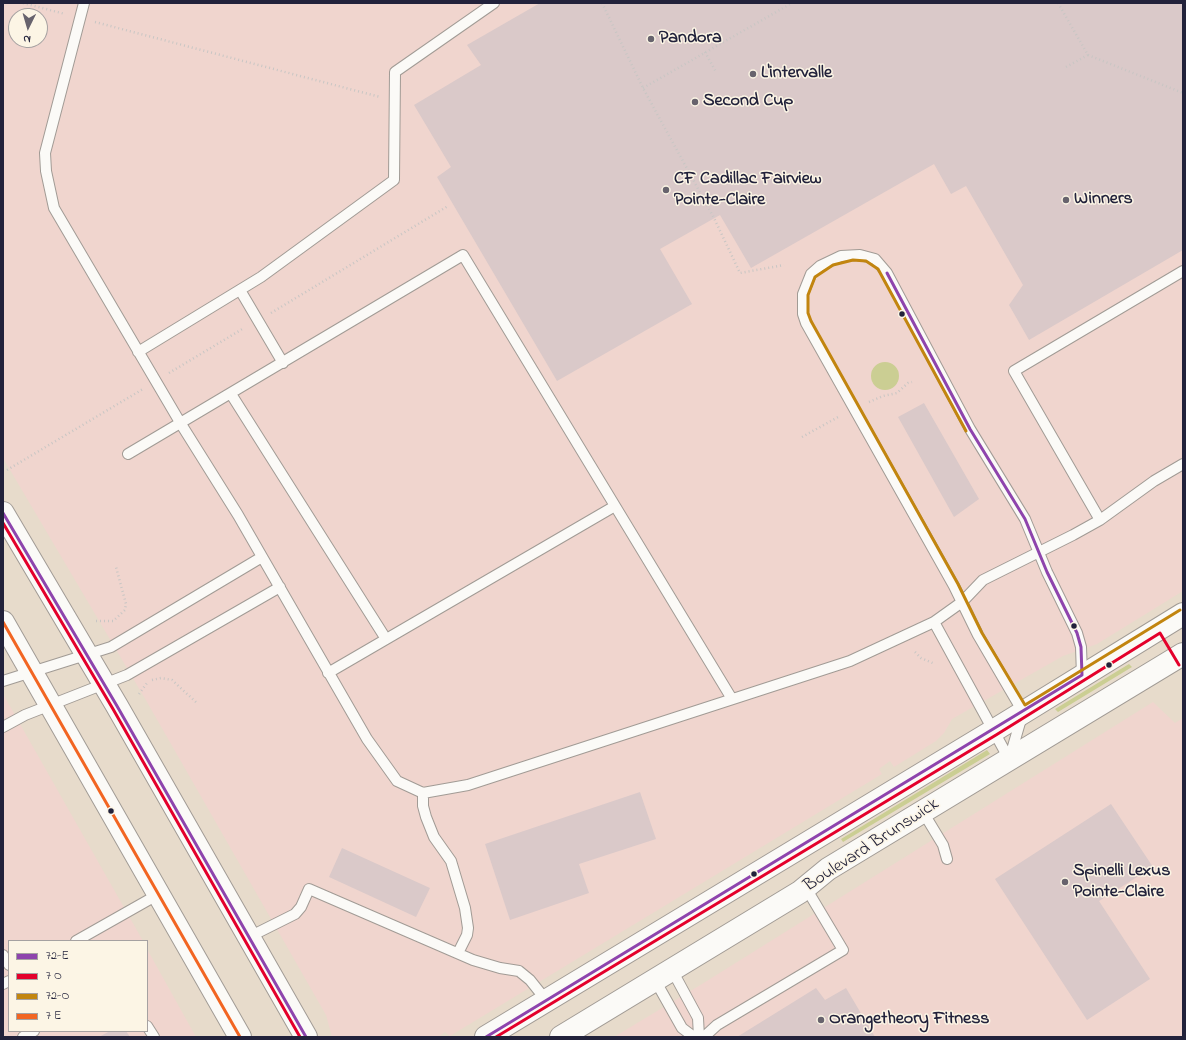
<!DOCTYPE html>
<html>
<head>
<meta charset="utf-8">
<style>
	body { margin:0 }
	#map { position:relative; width:1186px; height:1040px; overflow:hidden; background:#e7dbcb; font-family:"Indie Flower",sans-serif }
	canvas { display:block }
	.frame { position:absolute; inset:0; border:4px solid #22223b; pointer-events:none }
	.legend { position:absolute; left:8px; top:940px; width:140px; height:92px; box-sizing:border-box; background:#fcf5e5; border:1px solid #a5a1a1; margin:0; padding:5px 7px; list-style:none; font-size:12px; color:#22223b }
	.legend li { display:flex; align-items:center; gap:8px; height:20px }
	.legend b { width:20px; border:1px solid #a5a1a1 }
	.north { position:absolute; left:8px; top:8px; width:40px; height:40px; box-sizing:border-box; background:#fcf5e5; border:1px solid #a5a1a1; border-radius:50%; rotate:185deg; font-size:11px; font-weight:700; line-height:16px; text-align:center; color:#22223b }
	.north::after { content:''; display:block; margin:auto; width:14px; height:18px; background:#67636d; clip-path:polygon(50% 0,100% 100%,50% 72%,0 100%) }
</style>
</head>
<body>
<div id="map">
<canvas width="1186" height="1040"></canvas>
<div class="frame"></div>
<ul class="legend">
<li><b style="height:5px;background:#8e44ad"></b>72-E</li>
<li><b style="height:5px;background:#e4002b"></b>7 O</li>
<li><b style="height:5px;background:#c2850f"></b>72-O</li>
<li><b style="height:5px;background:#f26522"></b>7 E</li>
</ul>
<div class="north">N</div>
</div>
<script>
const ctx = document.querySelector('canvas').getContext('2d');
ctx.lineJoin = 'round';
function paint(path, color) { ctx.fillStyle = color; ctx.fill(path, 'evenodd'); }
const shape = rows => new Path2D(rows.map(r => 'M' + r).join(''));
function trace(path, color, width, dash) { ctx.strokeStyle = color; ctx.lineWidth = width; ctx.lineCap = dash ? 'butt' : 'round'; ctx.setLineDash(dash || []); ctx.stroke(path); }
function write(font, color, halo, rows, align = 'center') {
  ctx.font = font + ' "Indie Flower",sans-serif'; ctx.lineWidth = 3; ctx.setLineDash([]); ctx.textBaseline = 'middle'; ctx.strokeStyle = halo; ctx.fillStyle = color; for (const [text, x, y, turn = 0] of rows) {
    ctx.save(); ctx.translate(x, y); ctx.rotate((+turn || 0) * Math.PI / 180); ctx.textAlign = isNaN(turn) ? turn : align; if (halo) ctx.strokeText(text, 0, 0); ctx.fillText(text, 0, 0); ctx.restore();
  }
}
const built = shape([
	[3,3,1183,3,1183,591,1097,644,1063,656,952,719,944,733,936,741,894,767,890,761,879,769,882,774,450,1036,445,1032,438,1037,332,1037,326,1015,147,702,3,458],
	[16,16,40,16,40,40,16,40],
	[3,694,143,941,9,941,9,1031,147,1031,147,949,196,1037,3,1037],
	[1153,702,1175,723,1183,718,1183,1037,614,1037,702,984]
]);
const green = shape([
	'871 376a14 14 0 1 1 28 0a14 14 0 1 1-28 0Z',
	[1129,664,1132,667,1058,712,1055,709],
	[987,750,990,754,843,842,841,839]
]);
const building = shape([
	[540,3,1183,3,1183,250,1029,340,1009,305,1023,285,966,186,951,194,934,164,751,268,720,215,660,249,692,304,557,381,437,177,451,167,414,105,481,65,467,45],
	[924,403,979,499,954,517,898,417],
	[640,792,656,839,579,864,589,893,510,920,485,844],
	[1111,804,1153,867,1099,901,1150,979,1087,1020,995,879],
	[342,848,430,888,416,917,329,877],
	[816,988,825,1000,846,988,875,1037,737,1037],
	[110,1031,126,1031,130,1037,99,1037]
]);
const path = shape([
	[23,3,65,14],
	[602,3,643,88,714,218,740,273,784,265],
	[1058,3,1088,55,1183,93],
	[95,22,380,97],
	[705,52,716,72],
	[1066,67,1088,55],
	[643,88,792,3],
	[271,313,448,206],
	[169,373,244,328],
	[869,402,883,396,897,393,908,383,912,382],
	[802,437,840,416],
	[7,470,143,389],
	[96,621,113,621,125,610,126,604,116,567],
	[915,652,921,658,935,664],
	[152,680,161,678,172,680,198,704],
	[139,694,147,683]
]);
const lane = shape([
	[84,3,45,153,46,171,54,208,181,424,238,515,367,739,397,781,423,793,468,785,850,661,934,622,962,602,983,580,1073,535,1100,520,1154,481,1183,464],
	[240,290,283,363],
	[138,352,261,277,394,180,395,72,494,3],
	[231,394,386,639],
	[128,454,463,255,732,699],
	[1100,520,1014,371,1183,271],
	[934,622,1009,759],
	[328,673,615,506],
	[3,681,111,647,262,557],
	[3,727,25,715,127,675,280,587],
	[1010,757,1023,712,978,635,954,586,806,323,803,314,803,294,811,274,820,266,841,256,860,255,875,259,887,273,970,429,1025,519,1047,572,1077,633,1081,647,1082,675],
	[423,793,423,806,426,817,434,837,451,861,465,908,468,928,467,935,458,953],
	[923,812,943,845,947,859],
	[249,937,295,914,301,907,309,889,473,960,500,968,519,971,530,980,546,1000],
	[76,941,159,894],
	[3,955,9,965],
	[672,970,698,1018,699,1037],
	[655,980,682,1028,694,1037],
	[3,984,9,981],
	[147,1026,154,1037],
	[23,1037,34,1031],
	[704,1037,717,1025,843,950,806,888]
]);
const secondary = shape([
	[3,513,117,706,306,1037],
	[3,622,240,1037],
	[486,1037,993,731,1183,614],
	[561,1037,800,892,828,869,1183,654]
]);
const bus1 = shape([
	[3,513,117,706,306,1037],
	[486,1037,1082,675,1081,647,1077,633,1047,572,1025,519,970,429,887,273]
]);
const bus2 = shape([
	[3,523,113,709,300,1037],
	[496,1037,996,735,1160,633,1179,665]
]);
const bus3 = shape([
	[966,431,878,269,866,261,853,260,833,265,815,277,808,295,808,313,811,321,958,584,982,633,1025,705,1180,610]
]);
const bus4 = shape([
	[3,622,240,1037]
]);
const markers = [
	[651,39,4,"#67636d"],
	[753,74,4,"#67636d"],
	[695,102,4,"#67636d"],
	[666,190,4,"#67636d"],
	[1066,200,4,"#67636d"],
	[902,314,3.5,"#22223b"],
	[1074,626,3.5,"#22223b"],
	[1109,665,3.5,"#22223b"],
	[111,811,3.5,"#22223b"],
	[754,874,3.5,"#22223b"],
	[1065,882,4,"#67636d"],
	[821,1020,4,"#67636d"]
];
const poiNames = [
	["Pandora",659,39],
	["L'intervalle",761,74],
	["Second Cup",703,102],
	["CF Cadillac Fairview",674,180],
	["Pointe-Claire",674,201],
	["Winners",1074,200],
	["Spinelli Lexus",1073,872],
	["Pointe-Claire",1073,893],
	["Orangetheory Fitness",829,1020]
];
const streetNames = [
	["Boulevard Brunswick",872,846,-33]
];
paint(built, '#f0d5ce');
paint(green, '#cbce93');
paint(building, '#dac9c9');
trace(lane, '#a19b95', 12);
trace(secondary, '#a19b95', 24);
trace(path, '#c8c6c4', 2.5, [1, 3]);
trace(lane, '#fbfaf7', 10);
trace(secondary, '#fbfaf7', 22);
trace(bus1, '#8e44ad', 3);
trace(bus2, '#e4002b', 3);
trace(bus3, '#c2850f', 3);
trace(bus4, '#f26522', 3);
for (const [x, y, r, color] of markers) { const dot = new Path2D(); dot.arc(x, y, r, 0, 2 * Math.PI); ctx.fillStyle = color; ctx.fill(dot); trace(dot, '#fcf5e5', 1.5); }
write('bold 18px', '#22223b', '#fcf5e5', poiNames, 'left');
write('18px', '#22223b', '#fcf5e5', streetNames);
</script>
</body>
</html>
